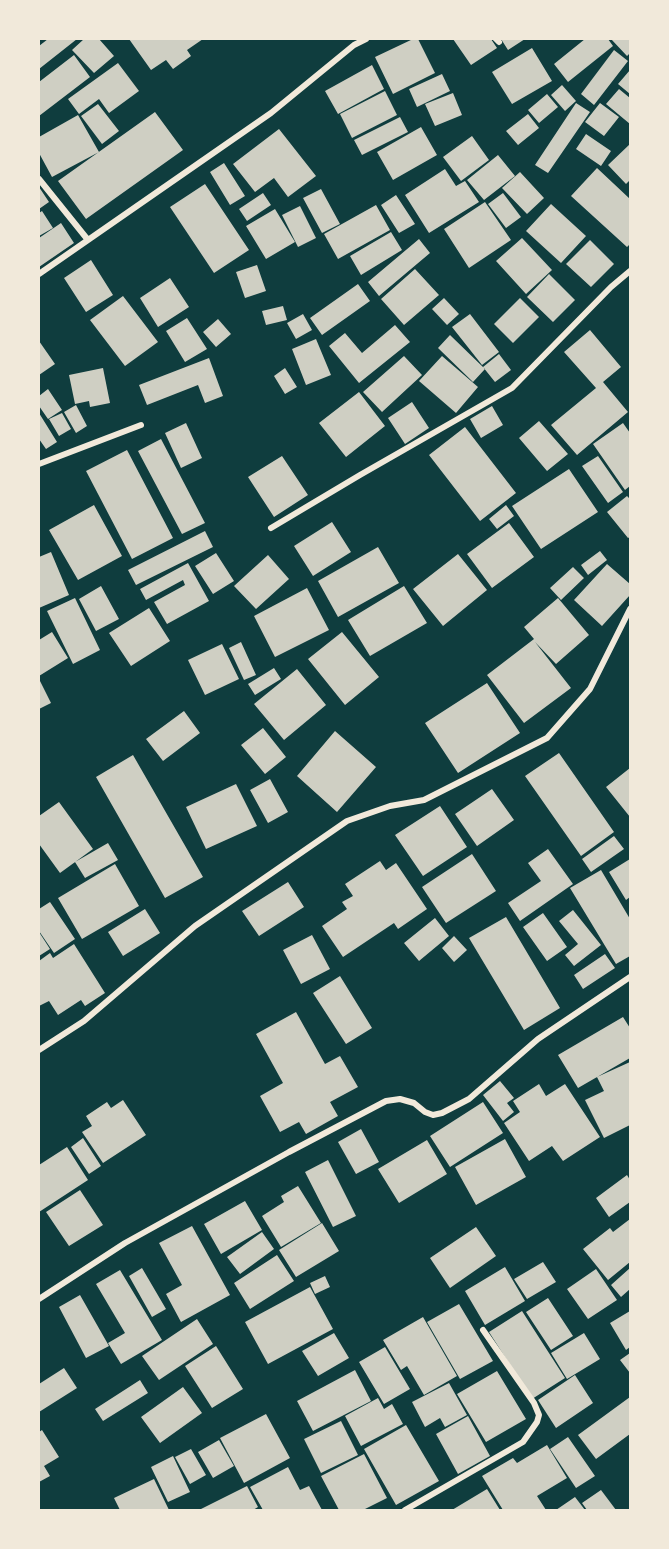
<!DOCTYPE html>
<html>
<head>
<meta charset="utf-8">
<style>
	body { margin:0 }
	#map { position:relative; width:669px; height:1549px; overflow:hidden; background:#0f3d3e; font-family:"DM Sans",sans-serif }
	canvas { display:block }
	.frame { position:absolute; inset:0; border:40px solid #f1e9da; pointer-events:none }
</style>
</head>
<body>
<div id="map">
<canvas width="669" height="1549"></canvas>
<div class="frame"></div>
</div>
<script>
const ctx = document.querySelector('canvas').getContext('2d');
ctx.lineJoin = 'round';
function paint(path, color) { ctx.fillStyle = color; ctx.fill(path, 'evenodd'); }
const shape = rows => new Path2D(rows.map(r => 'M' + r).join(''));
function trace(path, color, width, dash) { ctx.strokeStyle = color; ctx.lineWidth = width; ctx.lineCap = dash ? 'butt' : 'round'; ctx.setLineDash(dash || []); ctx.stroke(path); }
const building = shape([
	[48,39,77,39,39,69,39,46],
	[84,39,99,39,114,56,94,73,72,50],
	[129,39,203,39,187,50,191,56,173,69,166,60,151,70],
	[413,39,418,39,435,73,393,94,375,57],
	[453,39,491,39,497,48,471,65],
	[501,39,525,39,508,50],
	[585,39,608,39,613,46,568,82,554,64],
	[611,39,630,39,630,53,627,56],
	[532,48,552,81,512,104,492,72],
	[614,50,628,61,594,105,581,94],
	[74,55,90,77,39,116,39,82],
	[118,63,139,91,109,113,99,99,79,114,68,99],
	[372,65,384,89,338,114,325,91],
	[630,70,630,94,618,84],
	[442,74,450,91,417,107,409,89],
	[562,85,576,101,565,111,551,95],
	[619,89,630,98,630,124,606,104],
	[385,91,397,115,352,138,340,114],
	[453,93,462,115,435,126,425,104],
	[547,94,558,107,539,123,528,110],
	[576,103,590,112,548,173,535,165],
	[600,103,619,117,604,136,585,122],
	[98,104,119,131,102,144,81,116],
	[155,112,183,150,86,219,58,181],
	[528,114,539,128,518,145,506,131],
	[78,115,99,152,52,177,39,153,39,137],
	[400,117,408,132,362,155,354,140],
	[421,127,437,155,393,180,377,152],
	[279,129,316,176,288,197,274,178,255,192,233,164],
	[586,134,611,151,601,166,576,149],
	[472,136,489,160,461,181,443,157],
	[630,144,630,180,626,184,608,165],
	[498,155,515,176,484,200,467,180],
	[224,163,245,196,230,205,210,172],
	[597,168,630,199,630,244,627,247,571,196],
	[445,169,456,186,465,181,479,202,429,233,405,195],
	[520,172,544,198,527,214,502,188],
	[205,184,249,250,214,273,170,207],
	[39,187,49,202,39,209],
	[321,189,340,224,322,233,303,198],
	[263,193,271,205,247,221,239,209],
	[503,193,521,217,506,228,488,204],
	[396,195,415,224,399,233,381,205],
	[485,202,511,240,469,268,444,229],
	[551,204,586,236,561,263,526,231],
	[376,205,390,230,338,259,324,234],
	[300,206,316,238,298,247,282,215],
	[275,209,295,242,266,259,246,226],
	[42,211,53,228,39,236,39,213],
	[61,223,74,243,39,267,39,238],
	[391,232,402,250,361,275,350,256],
	[522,238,552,270,526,294,496,261],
	[419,239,430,253,379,296,368,282],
	[590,240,614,264,591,287,566,264],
	[91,260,113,295,86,312,64,278],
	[257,265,266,291,245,298,236,272],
	[415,269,439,295,404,325,381,299],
	[549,274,575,300,553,322,527,297],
	[170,278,189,307,158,327,140,298],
	[358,284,370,301,322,335,310,318],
	[123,296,158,342,125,366,90,320],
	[444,298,459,314,447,325,432,309],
	[520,298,539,317,513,343,494,324],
	[283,306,287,320,266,325,262,311],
	[303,314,312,330,296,339,287,323],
	[470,314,499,352,482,365,452,327],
	[187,318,207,349,185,362,166,331],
	[218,319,231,334,216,347,203,332],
	[395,325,410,342,359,383,329,346,345,333,362,353],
	[590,330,621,367,603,382,628,412,577,455,551,425,596,388,564,352],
	[450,335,485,369,473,382,438,348],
	[316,339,331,375,306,385,292,349],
	[39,341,55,364,39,375],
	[499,354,511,370,495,382,483,367],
	[404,356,422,375,382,412,363,392],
	[442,356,478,387,456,413,419,381],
	[209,358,223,396,205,403,198,385,147,405,139,385],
	[103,368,110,403,90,407,89,401,75,404,69,375],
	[285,368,297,387,285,394,274,376],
	[48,389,62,410,48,419,39,406,39,396],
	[359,392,385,426,346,457,319,423],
	[412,402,429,428,405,444,388,418],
	[76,405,87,426,76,433,64,412],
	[492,406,503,425,481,438,470,419],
	[39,413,57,442,46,449,39,439],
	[62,413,71,429,59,436,49,419],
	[539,421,568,454,547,471,519,438],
	[186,423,202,458,181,468,165,433],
	[623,423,630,433,630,486,625,490,593,444],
	[465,427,516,493,480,521,429,455],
	[161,439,205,523,182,534,138,451],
	[127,450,173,538,132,559,86,471],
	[282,456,308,495,274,517,248,477],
	[598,456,623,492,608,503,582,466],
	[569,469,598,512,541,549,512,506],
	[627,496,630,499,630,537,628,538,607,512],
	[94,505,122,556,78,580,49,530],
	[506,505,514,516,497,529,489,519],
	[332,522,351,552,313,576,294,546],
	[509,523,534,557,492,588,467,554],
	[205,531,213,547,136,585,128,570],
	[378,547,399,583,338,617,318,581],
	[600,551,607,560,588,575,581,565],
	[51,552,69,595,39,608,39,557],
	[216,553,234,581,213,594,195,566],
	[458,554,487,590,443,626,413,589],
	[268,555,289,579,256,609,234,586],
	[188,563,209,601,167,624,154,602,185,585,183,580,146,600,140,589],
	[607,564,630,584,630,595,602,626,574,600],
	[573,567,584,578,561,600,550,588],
	[101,586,119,619,96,631,79,599],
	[404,586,427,623,370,656,348,620],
	[307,588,329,630,275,657,254,616],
	[75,598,100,650,73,664,47,611],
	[558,598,589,635,556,664,535,642,571,688,524,723,487,675,534,639,524,627],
	[149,608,170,641,131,666,109,633],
	[52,632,68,658,39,676,39,640],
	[342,632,379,677,345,705,308,659],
	[241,642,256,675,244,680,229,648],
	[222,644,239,679,205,695,188,660],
	[274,668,281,679,255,695,248,684],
	[297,669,326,705,284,740,254,704],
	[39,679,51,703,39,709],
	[487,683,520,733,458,773,425,723],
	[184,711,200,733,163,761,146,739],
	[263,728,286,757,265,774,241,745],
	[335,731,376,767,337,812,297,776],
	[559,753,614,832,581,856,525,776],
	[133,755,203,877,165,898,96,777],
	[630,768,630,817,606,787],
	[270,779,288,812,268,823,250,790],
	[236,784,257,826,206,849,186,807],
	[492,789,514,820,477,846,455,814],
	[59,802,93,849,60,873,39,844,39,816],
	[440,806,467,847,423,876,395,835],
	[614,836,624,849,591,872,582,859],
	[108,843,118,860,85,878,75,862],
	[548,849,573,884,520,921,508,903,541,881,528,863],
	[472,854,496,891,446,923,422,887],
	[630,859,630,897,626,900,609,872],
	[380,861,386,870,396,863,427,909,398,929,394,923,343,957,322,926,347,909,342,902,353,896,345,884],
	[115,864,139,906,82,939,58,898],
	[601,870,630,919,630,956,616,964,570,888],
	[288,882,304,907,259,936,242,911],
	[50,902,75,939,54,953,39,931,39,909],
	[145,909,160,933,123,956,108,932],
	[573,910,601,945,574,966,565,955,578,944,559,921],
	[543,913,567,947,547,961,523,927],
	[506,917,560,1008,524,1030,469,938],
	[435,918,449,936,419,961,404,943],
	[39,932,50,949,39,956],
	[312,935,330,969,301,984,283,950],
	[454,936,467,950,454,962,442,948],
	[74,944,105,993,85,1006,81,1000,58,1015,49,1001,39,1006,39,961,50,953,53,958],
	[605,954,615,968,583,989,574,975],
	[340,976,372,1028,346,1044,313,993],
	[296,1012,325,1064,340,1056,358,1087,330,1102,338,1116,306,1134,299,1122,280,1132,260,1096,283,1083,256,1034],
	[623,1017,630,1028,630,1058,578,1088,558,1055],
	[630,1062,630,1125,604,1138,585,1100,604,1091,597,1077],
	[500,1081,514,1098,507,1103,514,1112,503,1121,483,1095],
	[539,1084,546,1096,565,1084,600,1137,563,1161,552,1146,529,1161,504,1123,520,1112,513,1101],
	[123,1100,146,1135,103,1163,82,1132,92,1126,86,1116,107,1102,111,1108],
	[483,1102,503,1133,450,1167,430,1136],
	[361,1129,379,1162,356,1174,338,1142],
	[83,1138,101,1166,89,1174,71,1147],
	[505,1139,526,1177,476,1205,455,1167],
	[427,1140,447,1174,399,1203,378,1169],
	[67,1147,88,1180,39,1212,39,1165],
	[328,1160,356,1216,333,1227,305,1172],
	[627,1175,630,1180,630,1202,609,1217,596,1198],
	[298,1186,321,1223,281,1247,262,1216,284,1202,281,1196],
	[80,1190,103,1225,69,1246,46,1212],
	[245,1201,262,1230,221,1254,204,1224],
	[630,1219,630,1262,608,1280,583,1249,610,1228,613,1232],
	[322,1223,339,1251,296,1277,279,1250],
	[192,1226,230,1295,181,1322,166,1294,182,1285,159,1243],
	[476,1227,496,1256,450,1288,430,1258],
	[262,1232,274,1249,240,1274,227,1257],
	[277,1255,294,1281,250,1309,234,1283],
	[543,1262,556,1282,527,1299,514,1279],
	[505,1267,525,1301,485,1325,465,1291],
	[142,1268,166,1309,152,1317,129,1276],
	[630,1268,630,1289,621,1297,611,1285],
	[596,1269,617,1300,588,1319,567,1289],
	[120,1270,162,1340,121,1364,108,1343,125,1333,96,1284],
	[325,1276,330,1287,315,1294,310,1283],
	[310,1287,333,1329,268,1364,245,1322],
	[80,1295,109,1346,86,1358,59,1307],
	[548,1298,573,1336,551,1350,526,1312],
	[459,1304,493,1361,460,1379,427,1322],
	[522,1311,565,1378,532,1399,489,1332],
	[630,1311,630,1347,626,1350,610,1323],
	[423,1317,457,1376,424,1395,407,1366,401,1370,383,1340],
	[197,1319,213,1344,159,1380,142,1356],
	[334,1333,349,1358,318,1376,302,1351],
	[584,1333,600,1359,567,1379,551,1353],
	[216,1346,243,1389,212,1408,185,1366],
	[385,1347,410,1389,384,1404,359,1362],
	[630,1353,630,1373,620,1360],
	[64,1368,77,1388,39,1412,39,1384],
	[355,1370,371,1401,313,1431,297,1401],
	[497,1371,526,1419,486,1442,457,1394],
	[575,1375,593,1403,556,1428,538,1400],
	[140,1380,148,1393,103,1421,95,1409],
	[449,1383,467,1415,445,1427,440,1418,425,1427,412,1402],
	[183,1387,202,1413,160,1443,141,1417],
	[630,1397,630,1434,596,1459,578,1435],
	[378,1398,384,1409,392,1404,403,1424,361,1446,345,1416],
	[266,1414,290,1458,244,1483,220,1438],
	[468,1416,490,1456,458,1474,436,1434],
	[341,1421,358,1455,321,1473,304,1439],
	[406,1425,439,1481,396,1505,364,1449],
	[42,1430,59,1457,44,1466,50,1476,39,1482,39,1432],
	[568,1437,595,1476,576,1488,550,1449],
	[219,1440,234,1466,213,1478,198,1452],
	[547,1445,567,1478,537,1496,546,1510,503,1510,482,1476,513,1458,517,1463],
	[191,1449,206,1475,190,1484,175,1457],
	[364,1454,387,1498,363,1510,339,1510,321,1476],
	[173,1456,190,1492,168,1502,151,1467],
	[288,1467,300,1490,309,1486,322,1510,263,1510,250,1487],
	[154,1479,169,1510,120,1510,114,1498],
	[247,1486,258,1507,253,1510,199,1510],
	[487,1489,500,1510,452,1510],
	[601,1490,616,1510,587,1510,582,1503],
	[575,1497,585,1510,556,1510]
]);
const minor = shape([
	[496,39,499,42],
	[39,179,88,240],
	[39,274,271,113,354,45,366,39],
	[39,464,141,425],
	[271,528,360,475,512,388,611,287,630,271],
	[39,1050,84,1021,195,926,347,821,390,806,424,800,547,738,590,689,630,609],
	[39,1299,125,1243,289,1152,386,1101,400,1099,414,1103,425,1112,433,1115,442,1113,469,1099,538,1039,630,977],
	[405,1510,523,1442,537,1422,539,1415,534,1403,483,1330]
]);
paint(building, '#cfcfc3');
trace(minor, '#f1e9da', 6);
</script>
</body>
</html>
